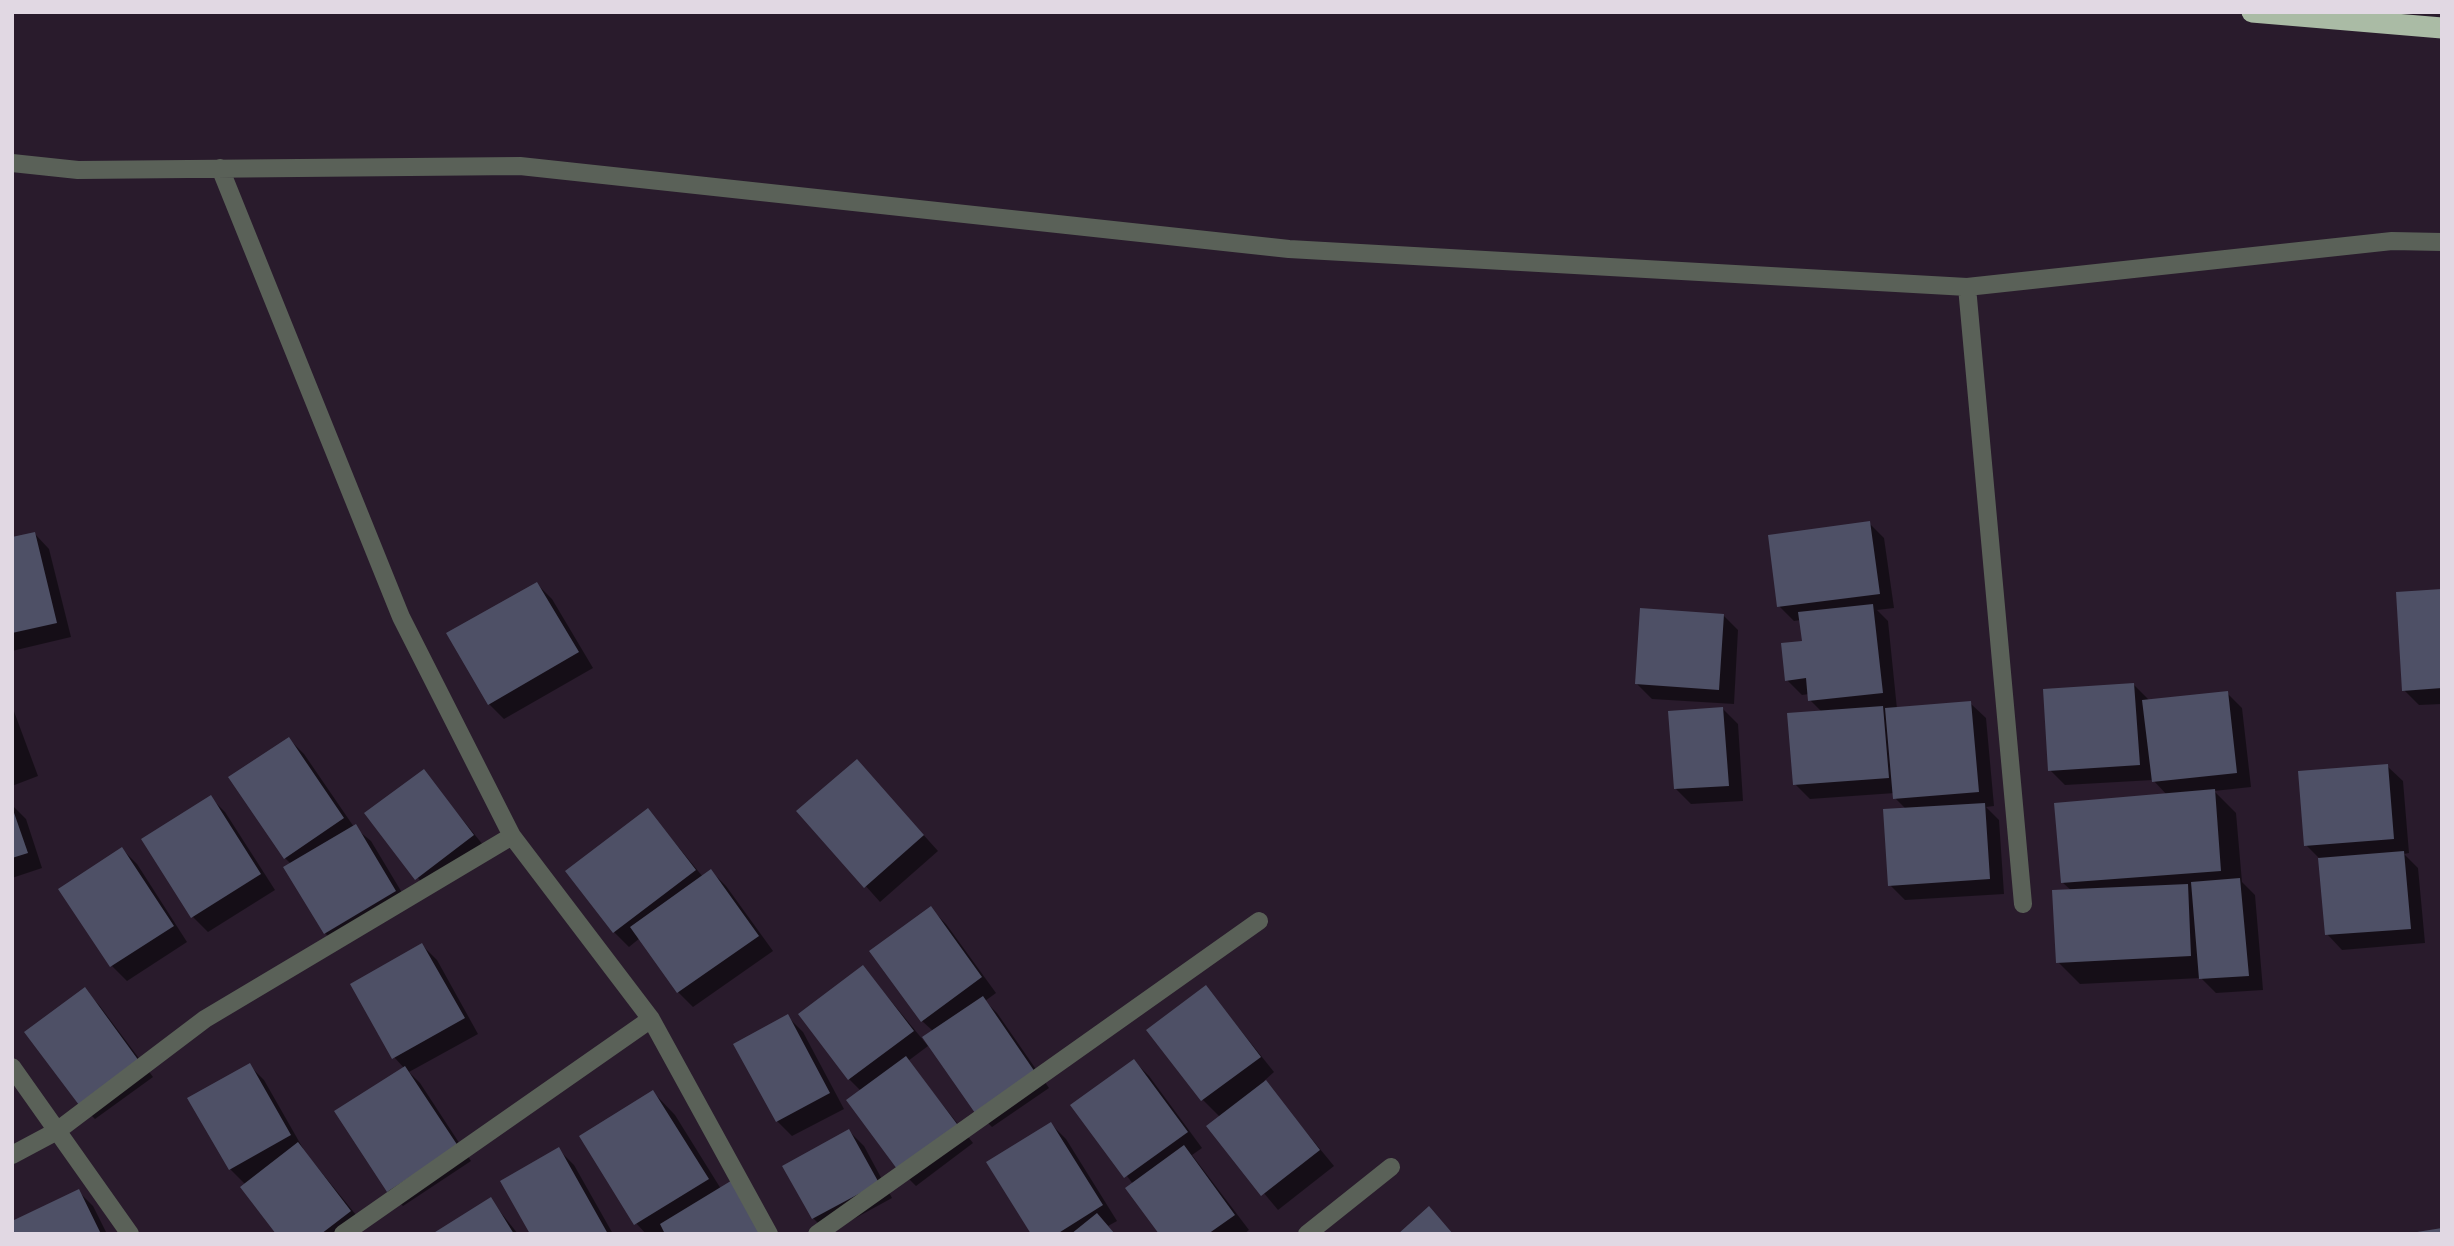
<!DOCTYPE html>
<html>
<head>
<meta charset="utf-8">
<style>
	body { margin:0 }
	#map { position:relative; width:2454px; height:1246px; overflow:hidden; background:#291b2c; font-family:Quicksand,sans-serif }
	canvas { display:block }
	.frame { position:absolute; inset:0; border:14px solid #e1d8e3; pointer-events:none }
</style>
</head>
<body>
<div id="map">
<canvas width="2454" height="1246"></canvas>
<div class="frame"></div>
</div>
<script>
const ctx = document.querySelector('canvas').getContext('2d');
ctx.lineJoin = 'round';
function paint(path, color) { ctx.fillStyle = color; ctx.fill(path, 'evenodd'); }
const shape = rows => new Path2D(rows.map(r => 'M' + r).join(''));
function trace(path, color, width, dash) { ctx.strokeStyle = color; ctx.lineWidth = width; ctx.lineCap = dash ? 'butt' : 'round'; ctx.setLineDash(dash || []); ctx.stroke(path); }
const shadow = shape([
	[1869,523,1884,538,1894,608,1877,610,1888,621,1897,709,1970,703,1986,718,1994,806,1986,807,1999,820,2004,894,1905,900,1890,885,1906,809,1895,798,1895,793,1810,799,1795,784,1822,712,1810,700,1809,694,1802,695,1787,680,1804,643,1801,620,1794,621,1779,606],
	[34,533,49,549,71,637,12,651,12,539],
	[537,584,552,599,593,668,504,719,489,704],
	[2442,591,2442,704,2419,705,2404,690],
	[1723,615,1738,630,1734,704,1652,699,1637,684],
	[2134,685,2150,701,2227,693,2242,708,2251,787,2214,791,2236,813,2242,882,2255,895,2263,990,2216,993,2201,978,2080,984,2058,962,2072,891,2063,883,2167,795,2153,780,2065,785,2050,770],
	[12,706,38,776,12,786],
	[1723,709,1738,724,1743,801,1691,804,1676,789],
	[289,739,304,754,354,827,371,841,410,906,340,948,325,933,291,864,285,858],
	[857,761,938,851,880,902,799,811],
	[2387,766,2403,781,2409,853,2404,854,2418,868,2425,943,2342,950,2327,934,2320,859,2306,845],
	[423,771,488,851,431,894,366,813],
	[210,797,225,812,275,890,208,932,193,917],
	[12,805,26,819,42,868,12,878],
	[648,810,703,877,711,871,726,886,773,951,693,1007,678,992,640,938,629,947,614,932],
	[122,849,137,864,187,942,127,981,112,966,61,890],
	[931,909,946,924,996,993,985,1001,997,1013,1049,1088,992,1127,977,1112,933,1031,922,1021],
	[422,945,437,960,478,1034,409,1072,420,1083,471,1161,403,1206,388,1191,404,1068,394,1057],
	[863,967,928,1046,908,1061,973,1143,916,1186,901,1171,861,1091,849,1079],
	[1206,987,1274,1072,1264,1081,1334,1166,1278,1210,1208,1126,1220,1117,1203,1100,1149,1030],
	[84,990,99,1005,153,1077,95,1119,80,1104],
	[788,1017,803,1032,844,1109,792,1136,777,1121],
	[1134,1061,1149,1076,1202,1148,1192,1155,1249,1230,1244,1234,1161,1234,1133,1184,1073,1105],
	[249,1065,264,1080,305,1152,365,1226,355,1234,278,1234,246,1185,230,1169],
	[653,1092,675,1115,721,1189,772,1234,646,1234,636,1223],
	[1051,1124,1066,1139,1117,1221,1108,1226,1115,1234,1033,1234],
	[849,1131,864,1146,892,1198,828,1233,813,1218],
	[559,1150,574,1165,613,1234,532,1234],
	[78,1191,93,1206,107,1234,12,1234],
	[490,1199,518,1234,435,1234]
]);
const building = shape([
	[1870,521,1880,594,1777,607,1768,535],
	[35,532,57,623,12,633,12,537],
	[537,582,579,652,488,705,446,633],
	[2442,589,2442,688,2402,691,2396,592],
	[1873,604,1883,693,1808,701,1806,678,1785,681,1781,643,1802,641,1798,612],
	[1640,608,1724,614,1719,690,1635,684],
	[2134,683,2140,765,2048,771,2043,689],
	[2228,691,2237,773,2152,782,2142,700],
	[1971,701,1979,792,1893,799,1885,708],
	[1883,706,1889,778,1793,785,1787,713],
	[1723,707,1729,786,1674,789,1668,711],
	[289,737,344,818,284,859,228,777],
	[857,759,924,835,864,888,796,811],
	[2388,764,2394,839,2304,846,2298,771],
	[424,769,474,835,415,880,364,813],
	[2215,789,2221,871,2061,883,2054,803],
	[211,795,261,874,191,918,141,839],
	[1985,803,1990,879,1888,886,1883,809],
	[12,807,28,853,12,858],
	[648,808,696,870,613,933,565,871],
	[356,824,396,891,324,934,283,867],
	[122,847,174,926,110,967,58,889],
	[2404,851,2411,929,2325,935,2318,858],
	[711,869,759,936,677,993,630,927],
	[2240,878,2249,976,2199,979,2191,882],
	[2188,884,2191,956,2056,963,2052,890],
	[931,906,982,977,921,1022,869,951],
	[422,943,465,1018,392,1059,350,984],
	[863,965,914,1031,848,1080,798,1014],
	[1206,985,1261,1057,1201,1101,1146,1030],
	[85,987,139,1061,79,1105,24,1032],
	[983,996,1035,1072,975,1113,922,1037],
	[788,1014,830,1093,776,1122,733,1044],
	[906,1056,960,1128,900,1173,846,1100],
	[1134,1059,1188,1132,1124,1178,1070,1105],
	[250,1063,291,1135,229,1170,187,1098],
	[405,1066,458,1146,387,1192,334,1111],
	[1266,1080,1320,1150,1261,1196,1206,1126],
	[653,1090,709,1179,634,1225,579,1136],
	[1051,1122,1103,1205,1057,1234,1031,1234,986,1162],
	[849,1129,879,1183,812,1219,782,1166],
	[298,1142,351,1211,321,1234,276,1234,240,1187],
	[1184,1145,1235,1215,1208,1234,1159,1234,1125,1188],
	[559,1147,608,1234,530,1234,500,1181],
	[734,1179,768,1234,665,1234,660,1224],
	[79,1189,101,1234,12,1234,12,1221],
	[491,1197,514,1234,432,1234],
	[1429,1206,1453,1234,1398,1234],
	[1097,1213,1115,1234,1071,1234],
	[2442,1228,2442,1234,2417,1234,2417,1232]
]);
const street = shape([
	[12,163,78,170,520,166,1289,249,1967,287,2392,241,2442,242],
	[220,168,401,617,512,836,651,1019,769,1234],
	[1967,287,2023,904],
	[12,1067,130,1234],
	[12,1155,57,1131,205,1019,512,836],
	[343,1234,651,1019],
	[817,1234,1259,921],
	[1307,1234,1391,1167]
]);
const highway = shape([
	[2252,12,2442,28]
]);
paint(shadow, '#0007');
paint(building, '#4e5066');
trace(street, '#5a6158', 18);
trace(highway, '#aabba5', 21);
</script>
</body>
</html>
